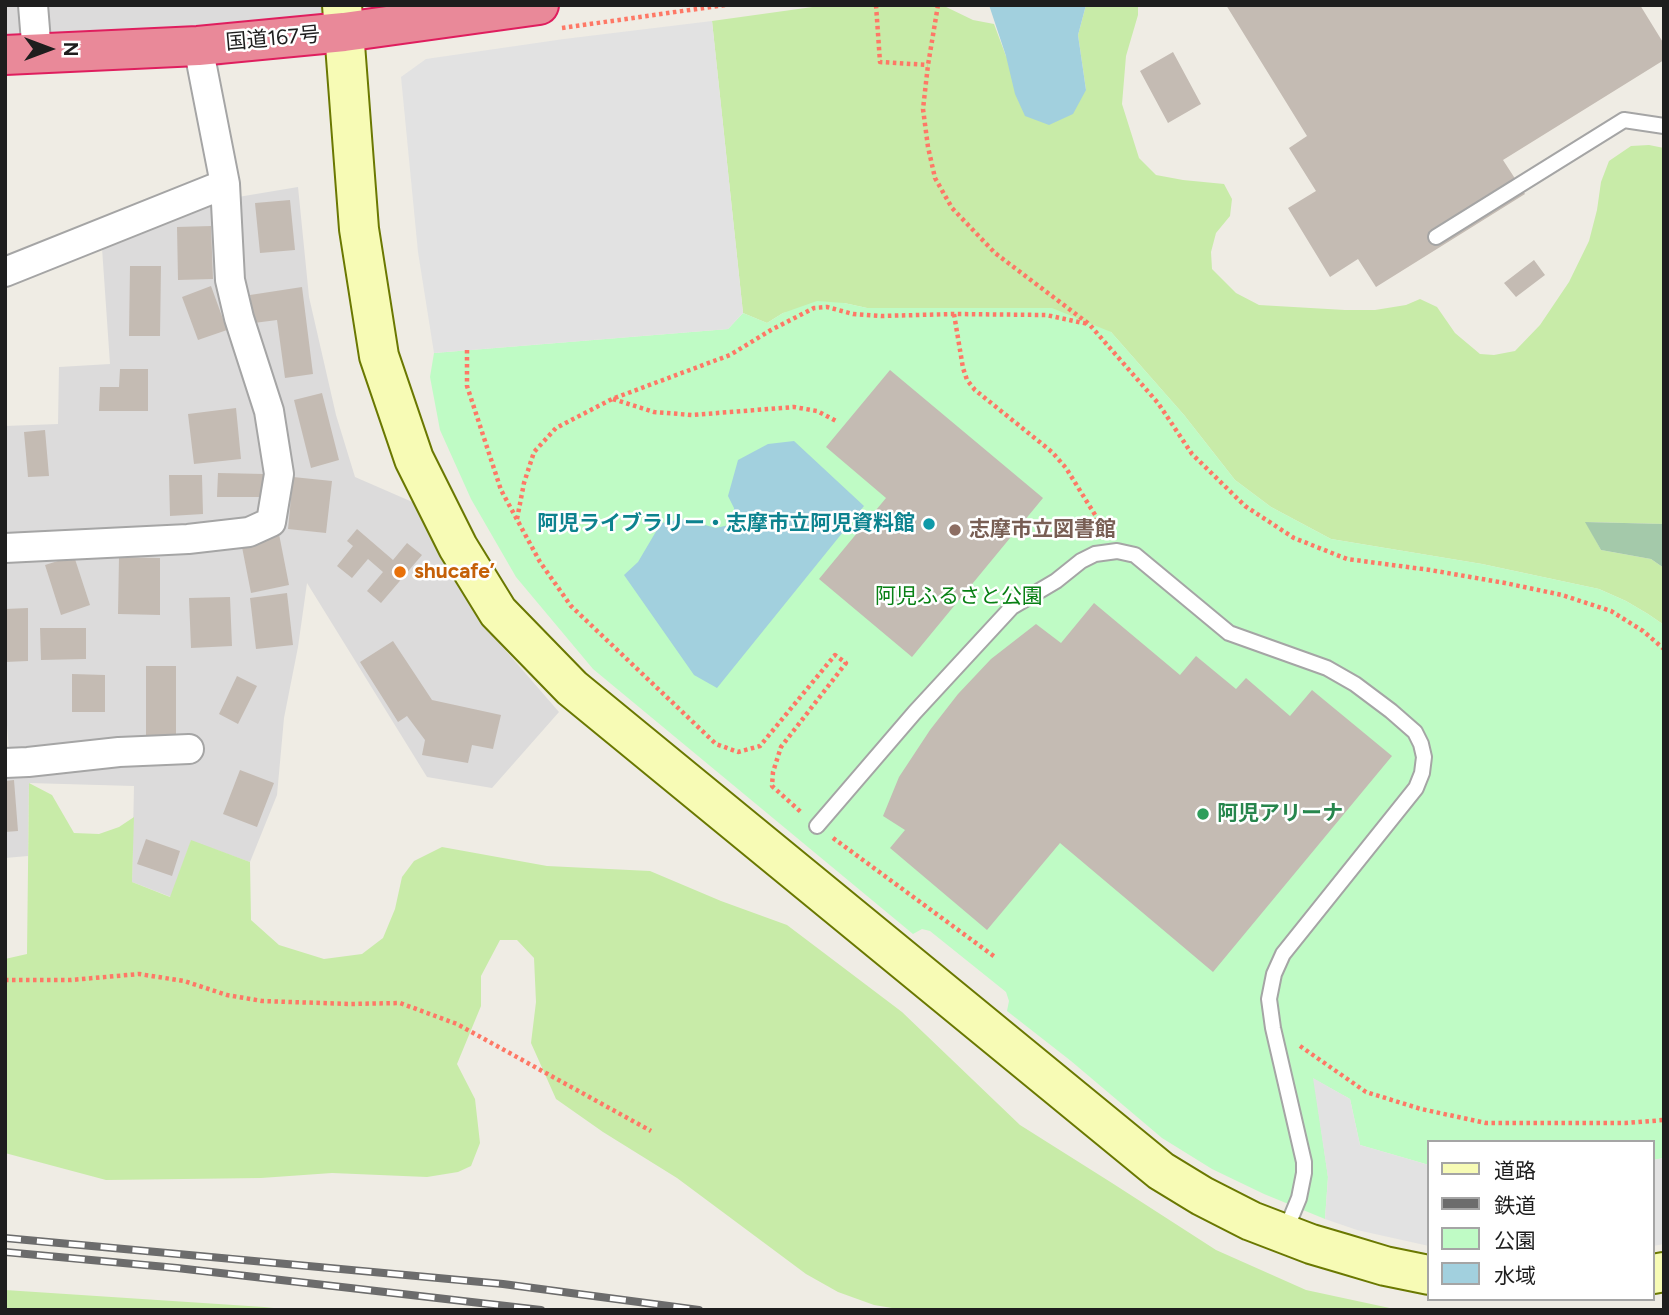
<!DOCTYPE html>
<html>
<head>
<meta charset="utf-8">
<style>
	body { margin:0 }
	#map { position:relative; width:1669px; height:1315px; overflow:hidden; background:#efece4; font-family:Figtree,"Noto Sans JP",sans-serif }
	canvas { display:block }
	.frame { position:absolute; inset:0; border:7px solid #1e1e1e; pointer-events:none }
	.legend { position:absolute; left:1427px; top:1140px; width:228px; height:161px; box-sizing:border-box; background:#fff; border:2px solid #a5a5a5; margin:0; padding:9px 12px; list-style:none; font-size:21px; color:#1e1e1e }
	.legend li { display:flex; align-items:center; gap:14px; height:35px }
	.legend b { width:35px; border:2px solid #a5a5a5 }
	.north { position:absolute; left:14px; top:14px; width:70px; height:70px; -webkit-text-stroke:5px #fff; paint-order:stroke; rotate:90deg; font-size:19px; font-weight:700; line-height:28px; text-align:center; color:#1e1e1e }
	.north::after { content:''; display:block; margin:auto; width:24px; height:32px; background:#1e1e1e; clip-path:polygon(50% 0,100% 100%,50% 72%,0 100%) }
</style>
</head>
<body>
<div id="map">
<canvas width="1669" height="1315"></canvas>
<div class="frame"></div>
<ul class="legend">
<li><b style="height:9px;background:#f7fbb5"></b>道路</li>
<li><b style="height:9px;background:#6c6c6c"></b>鉄道</li>
<li><b style="height:19px;background:#bffbc5"></b>公園</li>
<li><b style="height:19px;background:#a2d0de"></b>水域</li>
</ul>
<div class="north">N</div>
</div>
<script>
const ctx = document.querySelector('canvas').getContext('2d');
ctx.lineJoin = 'round';
function paint(path, color) { ctx.fillStyle = color; ctx.fill(path, 'evenodd'); }
const shape = rows => new Path2D(rows.map(r => 'M' + r).join(''));
function trace(path, color, width, dash) { ctx.strokeStyle = color; ctx.lineWidth = width; ctx.lineCap = dash ? 'butt' : 'round'; ctx.setLineDash(dash || []); ctx.stroke(path); }
function write(font, color, halo, rows, align = 'center') {
  ctx.font = font + ' Figtree,"Noto Sans JP",sans-serif'; ctx.lineWidth = 5; ctx.setLineDash([]); ctx.textBaseline = 'middle'; ctx.strokeStyle = halo; ctx.fillStyle = color; for (const [text, x, y, turn = 0] of rows) {
    ctx.save(); ctx.translate(x, y); ctx.rotate((+turn || 0) * Math.PI / 180); ctx.textAlign = isNaN(turn) ? turn : align; if (halo) ctx.strokeText(text, 0, 0); ctx.fillText(text, 0, 0); ctx.restore();
  }
}
const residential = shape([
	[5,5,369,5,221,66,5,73],
	[298,187,309,297,336,415,355,477,417,504,493,636,559,712,492,788,427,777,307,583,298,647,284,718,277,795,250,862,191,841,171,897,132,882,134,786,29,783,28,856,5,858,5,752,9,751,5,699,5,426,58,424,59,367,110,364,102,248,214,201]
]);
const grass = shape([
	[827,5,942,5,973,20,994,24,1006,56,1086,90,1078,35,1086,5,1138,5,1138,15,1126,56,1122,104,1139,158,1156,175,1183,180,1224,184,1232,199,1230,216,1216,233,1211,252,1212,269,1236,293,1259,305,1345,310,1375,310,1406,305,1420,299,1437,307,1455,333,1480,354,1494,355,1515,351,1540,325,1569,282,1589,241,1597,210,1601,182,1609,161,1631,146,1649,145,1664,148,1664,524,1586,522,1601,550,1651,559,1664,568,1664,625,1648,614,1626,601,1599,589,1482,564,1331,539,1271,507,1235,480,1184,415,1111,332,867,308,844,303,783,313,767,323,743,313,712,21],
	[29,783,52,795,74,833,99,834,119,827,134,817,132,882,170,897,191,840,250,862,251,920,279,945,324,959,362,954,383,938,395,909,402,877,414,861,442,847,547,866,650,871,721,901,787,925,902,1012,1020,1125,1112,1183,1216,1250,1306,1290,1399,1310,904,1310,874,1305,838,1292,806,1274,677,1178,603,1132,556,1099,531,1043,536,1002,534,958,517,940,500,940,481,976,481,1006,457,1064,475,1099,480,1143,471,1166,458,1172,427,1177,332,1173,261,1178,106,1180,5,1153,5,959,27,954],
	[5,1290,264,1307,293,1310,5,1310]
]);
const cemetery = shape([
	[1585,522,1664,524,1664,568,1651,559,1601,550]
]);
const park = shape([
	[817,301,844,303,867,308,1052,308,1111,332,1184,415,1235,480,1271,507,1331,539,1482,564,1599,589,1626,601,1648,614,1664,625,1664,1158,1653,1160,1653,1142,1429,1142,1429,1165,1360,1145,1350,1099,1314,1079,1328,1177,1325,1219,1264,1194,1212,1169,1162,1138,1071,1061,1007,1011,1009,1001,1006,992,930,931,922,929,913,934,593,669,516,577,471,499,440,430,430,377,434,353,728,329,743,313,767,323,783,313]
]);
const parking = shape([
	[712,21,743,313,728,329,434,353,418,252,401,77,426,59,564,39],
	[1313,1078,1350,1099,1360,1145,1429,1165,1429,1246,1357,1230,1325,1219,1328,1177],
	[1664,1158,1664,1244,1653,1246,1653,1160]
]);
const water = shape([
	[989,5,1086,5,1078,35,1086,90,1073,114,1049,125,1025,116,1015,94,1006,56],
	[794,441,864,506,717,688,694,675,624,575,638,562,661,523,683,519,716,528,733,524,734,508,728,496,738,460,768,444]
]);
const building = shape([
	[1226,5,1640,5,1664,44,1664,60,1503,160,1525,194,1376,287,1358,259,1330,277,1288,208,1316,191,1289,148,1307,136],
	[1173,52,1201,104,1168,123,1140,71],
	[290,200,295,250,260,253,255,203],
	[211,226,213,279,178,280,177,227],
	[1534,260,1545,275,1516,297,1504,283],
	[130,266,161,266,160,336,129,336],
	[211,286,227,330,198,340,182,297],
	[302,287,313,374,285,378,277,320,254,323,250,295],
	[120,369,148,369,148,411,99,411,100,387,119,387],
	[890,370,1043,498,912,657,819,579,886,498,826,447],
	[322,393,339,460,311,468,294,400],
	[236,408,241,459,194,464,188,414],
	[45,430,49,476,28,477,24,432],
	[218,473,264,474,264,497,217,497],
	[169,475,202,475,203,514,170,516],
	[293,477,332,481,326,533,288,529],
	[357,529,393,560,407,543,422,555,381,603,367,591,383,572,368,559,352,578,337,566,353,546,347,541],
	[279,534,289,585,251,593,241,542],
	[74,556,90,605,61,615,45,565],
	[119,557,160,558,160,615,118,614],
	[287,593,293,645,256,649,250,598],
	[230,597,232,646,191,648,189,598],
	[1094,603,1180,675,1196,656,1236,689,1246,678,1290,716,1312,690,1392,756,1213,972,1060,843,987,930,890,848,905,830,883,816,899,777,930,730,958,694,991,659,1036,624,1061,643],
	[28,608,28,661,5,662,5,609],
	[40,628,86,628,86,659,41,660],
	[393,641,432,700,501,715,493,749,472,745,468,763,422,755,425,740,407,716,398,722,360,662],
	[146,666,176,666,176,738,146,737],
	[72,674,105,675,105,712,72,712],
	[237,676,257,686,238,724,219,714],
	[240,770,274,783,257,827,223,814],
	[14,780,18,831,5,832,5,781],
	[146,839,180,851,172,876,137,864]
]);
const path = shape([
	[876,5,880,62,928,65],
	[938,5,928,65,923,109,928,147,935,178,952,208,995,253,1089,324,1158,403,1192,454,1245,506,1294,538,1347,559,1430,570,1505,583,1562,595,1611,611,1643,631,1664,649],
	[562,28,725,5],
	[954,314,963,368,967,380,975,390,1052,452,1066,468,1097,518,1096,535],
	[467,350,467,386,501,490,540,562,571,606,716,744,738,752,760,746,835,655,846,663,781,747,773,772,772,786,802,813],
	[613,399,654,412,692,415,794,407,817,411,838,422],
	[517,519,524,483,534,452,556,428,612,399,730,355,771,330,814,308,827,307,853,314,881,316,954,314,1046,315,1088,324],
	[833,838,995,957],
	[5,980,71,980,139,974,184,981,227,995,262,1001,350,1004,400,1003,457,1024,651,1131],
	[1300,1046,1366,1092,1421,1109,1486,1123,1626,1123,1664,1120]
]);
const lane = shape([
	[1436,237,1624,120,1664,126],
	[817,826,915,712,1012,607,1056,581,1081,561,1095,554,1117,551,1135,555,1229,633,1327,668,1355,684,1391,711,1415,732,1421,744,1424,757,1422,773,1416,788,1283,954,1274,974,1269,999,1273,1028,1304,1162,1304,1173,1299,1198,1285,1232]
]);
const street = shape([
	[33,5,37,54],
	[5,272,225,184,198,46],
	[5,548,188,539,249,532,271,522,279,474,269,411,239,318,230,280,225,184],
	[5,763,28,762,119,752,189,749]
]);
const secondary = shape([
	[342,5,359,229,379,356,414,459,458,547,498,612,572,688,1161,1171,1202,1196,1251,1221,1311,1244,1345,1254,1385,1266,1429,1275],
	[1653,1274,1664,1272]
]);
const highway = shape([
	[5,55,198,46,344,32,539,5]
]);
const rail = shape([
	[5,1238,503,1284,699,1310],
	[5,1252,177,1268,541,1310]
]);
const markers = [
	[929,524,7,"#0f9aa8"],
	[955,530,7,"#8d6e63"],
	[400,572,7,"#e8710a"],
	[1203,814,7,"#2e9e5b"]
];
const streetNames = [
	["国道167号",273,39,-5]
];
const cultureNames = [
	["阿児ライブラリー・志摩市立阿児資料館",915,524]
];
const educationNames = [
	["志摩市立図書館",969,530]
];
const foodNames = [
	["shucafe’",414,572]
];
const parkNames = [
	["阿児ふるさと公園",959,597]
];
const leisureNames = [
	["阿児アリーナ",1217,814]
];
paint(residential, '#dcdbdb');
paint(grass, '#c8eba8');
paint(cemetery, '#a4c9aa');
paint(park, '#bffbc5');
paint(parking, '#e2e2e2');
paint(water, '#a2d0de');
paint(building, '#c4bbb3');
trace(lane, '#a5a5a5', 18);
trace(street, '#a5a5a5', 32);
trace(secondary, '#6a7801', 42);
trace(highway, '#df1e5e', 42);
trace(path, '#fe7866', 4.5, [3.5, 3.5]);
trace(lane, '#fff', 14);
trace(street, '#fff', 28);
trace(secondary, '#f7fbb5', 38);
trace(highway, '#e98999', 38);
trace(rail, '#6c6c6c', 8);
trace(rail, '#fff', 5, [16]);
for (const [x, y, r, color] of markers) { const dot = new Path2D(); dot.arc(x, y, r, 0, 2 * Math.PI); ctx.fillStyle = color; ctx.fill(dot); trace(dot, '#fff', 2.5); }
write('21px', '#1e1e1e', '#fff', streetNames);
write('bold 21px', '#0d838f', '#fff', cultureNames, 'right');
write('bold 21px', '#785e54', '#fff', educationNames, 'left');
write('bold 21px', '#c56008', '#fff', foodNames, 'left');
write('21px', '#088014', '#fff', parkNames);
write('bold 21px', '#27864d', '#fff', leisureNames, 'left');
</script>
</body>
</html>
